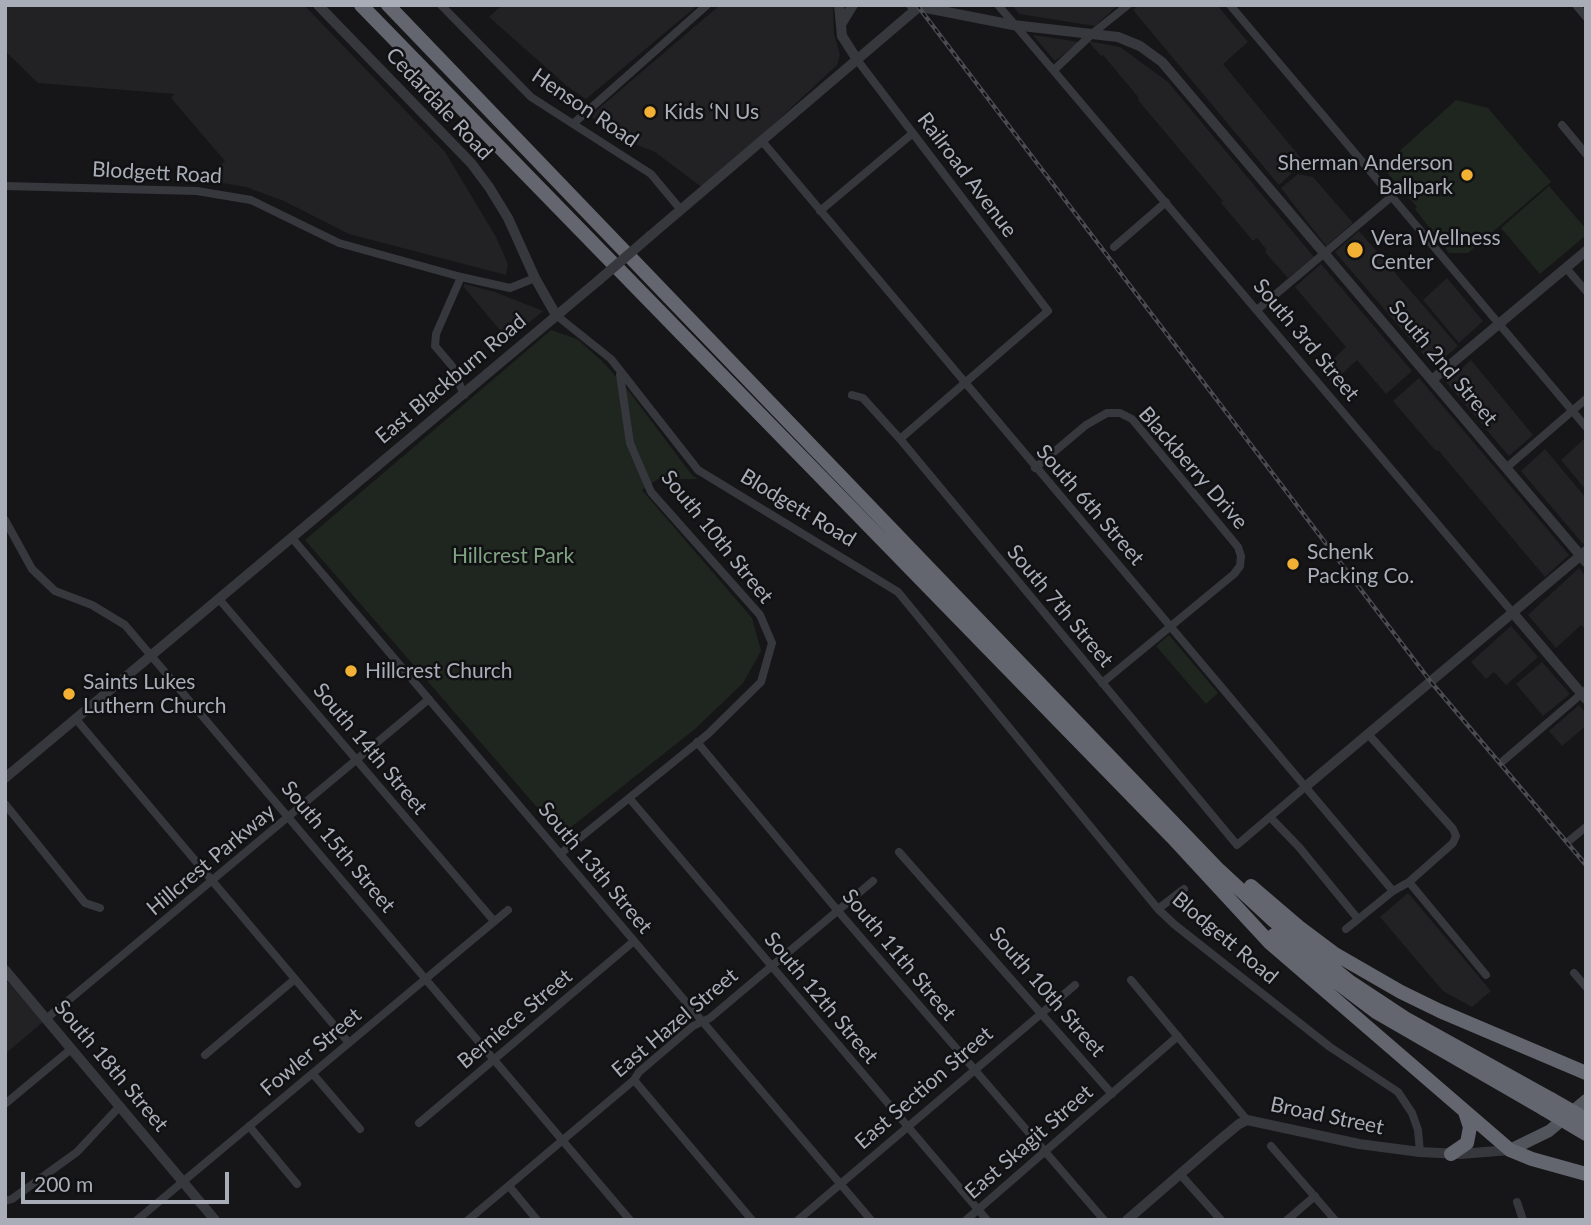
<!DOCTYPE html>
<html>
<head>
<meta charset="utf-8">
<style>
	body { margin:0 }
	#map { position:relative; width:1591px; height:1225px; overflow:hidden; background:#161618; font-family:Lato,sans-serif }
	canvas { display:block }
	.frame { position:absolute; inset:0; border:7px solid #a8adb8; pointer-events:none }
	.scale { position:absolute; left:21px; top:1172px; width:208px; height:32px; box-sizing:border-box; border:4px solid #a8adb8; border-top:0; padding-left:9px; font-size:21px; line-height:24px; white-space:nowrap; color:#a8adb8; -webkit-text-stroke:5px #111113; paint-order:stroke }
</style>
</head>
<body>
<div id="map">
<canvas width="1591" height="1225"></canvas>
<div class="frame"></div>
<div class="scale">200 m</div>
</div>
<script>
const ctx = document.querySelector('canvas').getContext('2d');
ctx.lineJoin = 'round';
function paint(path, color) { ctx.fillStyle = color; ctx.fill(path, 'evenodd'); }
const shape = rows => new Path2D(rows.map(r => 'M' + r).join(''));
function trace(path, color, width, dash) { ctx.strokeStyle = color; ctx.lineWidth = width; ctx.lineCap = dash ? 'butt' : 'round'; ctx.setLineDash(dash || []); ctx.stroke(path); }
function write(font, color, halo, rows, align = 'center') {
  ctx.font = font + ' Lato,sans-serif'; ctx.lineWidth = 5; ctx.setLineDash([]); ctx.textBaseline = 'middle'; ctx.strokeStyle = halo; ctx.fillStyle = color; for (const [text, x, y, turn = 0] of rows) {
    ctx.save(); ctx.translate(x, y); ctx.rotate((+turn || 0) * Math.PI / 180); ctx.textAlign = isNaN(turn) ? turn : align; if (halo) ctx.strokeText(text, 0, 0); ctx.fillText(text, 0, 0); ctx.restore();
  }
}
const built = shape([
	[5,5,304,5,445,152,496,237,508,264,506,275,349,234,284,201,246,187,204,180,225,161,171,98,174,94,38,83,5,51],
	[502,5,698,5,586,99,567,86,489,17],
	[720,5,833,5,834,34,840,55,837,65,704,189,655,152,637,145,590,116],
	[1012,5,1118,5,1095,26,1019,14],
	[1138,5,1217,5,1248,42,1223,64,1310,169,1299,169,1292,173,1279,185,1133,10],
	[1033,35,1079,42,1055,61],
	[1088,41,1120,47,1168,82,1314,257,1288,278,1265,252,1267,250,1257,238,1253,241,1221,203,1223,201,1138,100,1139,98,1103,55,1101,56],
	[1298,174,1313,177,1353,223,1326,246,1281,188],
	[1359,231,1458,346,1434,367,1335,252],
	[1321,264,1412,371,1386,394,1357,360,1332,383,1321,371,1346,347,1295,287],
	[1447,278,1483,321,1459,343,1423,300],
	[465,284,495,292,543,311,508,340,463,286],
	[1471,360,1533,435,1509,456,1446,382],
	[1419,378,1569,555,1545,577,1439,451,1435,450,1393,401],
	[1584,439,1586,440,1586,490,1561,460],
	[1545,449,1586,498,1586,541,1583,544,1521,471],
	[1579,568,1586,577,1586,630,1581,625,1556,648,1528,615],
	[1511,626,1538,657,1506,685,1494,672,1486,679,1471,662],
	[1542,662,1570,694,1543,716,1516,684],
	[1579,705,1586,713,1586,726,1562,746,1549,731],
	[1408,893,1491,991,1472,1007,1443,991,1380,917],
	[5,979,43,1022,5,1054]
]);
const green = shape([
	[1456,100,1488,108,1551,182,1468,253,1449,253,1415,209,1417,207,1382,167],
	[1549,186,1586,229,1586,235,1540,274,1501,228],
	[551,330,577,339,602,361,628,390,692,475,698,479,658,479,642,490,752,618,761,651,743,683,695,729,561,835,305,540],
	[1169,635,1218,693,1206,704,1156,646]
]);
const minor = shape([
	[441,5,531,97,651,174,681,210],
	[998,5,1513,613],
	[1230,5,1586,427],
	[1576,5,1586,17],
	[858,61,1048,311,900,439],
	[1054,70,1093,33,1128,5],
	[574,123,707,5],
	[1562,125,1586,154],
	[762,141,1393,891],
	[5,186,197,191,251,200,339,243,461,277,510,288,535,278],
	[820,211,913,133],
	[1114,247,1166,202],
	[1566,268,1586,291],
	[461,277,436,334,435,346,452,366,464,395],
	[1257,310,1391,197],
	[556,315,611,359,698,470,898,592,1158,909,1175,925,1330,1047,1398,1092,1412,1113,1418,1130,1420,1152],
	[852,395,863,398,900,439,1237,845,1305,787],
	[1035,468,1086,425,1107,413,1120,413,1132,419,1238,547,1241,556,1240,566,1234,574,1102,683],
	[1506,468,1586,399],
	[5,520,32,569,55,591,92,605,125,625,630,1220],
	[292,538,871,1220],
	[219,599,494,921],
	[75,718,349,1043],
	[697,742,838,911,1104,1220],
	[1503,761,1586,690],
	[630,799,987,1220],
	[5,804,85,903,100,908],
	[1270,817,1299,847,1358,919],
	[1570,840,1586,827],
	[899,852,1112,1094],
	[560,854,708,734,761,682,772,643,760,615,651,492,630,443,620,375],
	[1409,882,1486,975],
	[1158,909,1184,889],
	[1346,929,1393,891,1409,882,1453,843,1456,836,1453,829,1368,734],
	[1574,973,1586,987],
	[1131,980,1247,1120],
	[46,1019,429,699],
	[205,1055,295,979],
	[313,1074,360,1129],
	[634,1080,752,1220],
	[5,1104,71,1049],
	[419,1123,634,941],
	[249,1126,297,1184],
	[1271,1146,1335,1220],
	[1180,1174,1221,1220],
	[509,1186,537,1220],
	[5,1201,12,1199,77,1152,120,1106],
	[1517,1202,1523,1220],
	[137,1220,508,910],
	[468,1220,634,1080,639,1072,693,1026,710,1018,873,881],
	[798,1220,1075,985],
	[966,1220,1178,1036],
	[1287,1220,1315,1196]
]);
const tertiary = shape([
	[318,5,471,163,489,187,508,218,535,278,556,315],
	[839,5,842,36,858,61],
	[911,5,1013,25,1118,37,1140,46,1162,62,1586,562],
	[842,23,853,5],
	[650,236,921,5],
	[1432,380,1586,251],
	[1513,613,1586,699],
	[5,778,599,280],
	[1305,787,1586,551],
	[5,970,215,1220],
	[1127,1220,1216,1143,1239,1124,1247,1120,1359,1144,1420,1152,1460,1154,1510,1150]
]);
const primary = shape([
	[1510,1150,1549,1131,1586,1100]
]);
const motorway = shape([
	[361,5,1172,837,1270,943,1510,1150,1532,1159,1586,1174],
	[388,5,1219,870,1274,921,1349,981,1405,1018,1551,1099],
	[1251,886,1299,927,1335,954,1401,992,1440,1011,1586,1073],
	[1274,935,1376,1012,1544,1109],
	[1451,1154,1467,1143,1470,1127,1465,1112]
]);
const rail = shape([
	[917,5,1431,682,1586,865]
]);
const tertiaryBridge = shape([
	[599,280,650,236]
]);
const motorwayBridge = shape([
	[1551,1099,1586,1119],
	[1544,1109,1586,1134]
]);
const markers = [
	[650,112,7,"#f2b134"],
	[1467,175,7,"#f2b134"],
	[1355,250,9,"#f2b134"],
	[1293,564,7,"#f2b134"],
	[351,671,7,"#f2b134"],
	[69,694,7,"#f2b134"]
];
const streetNames = [
	["Cedardale Road",439,104,47],
	["Henson Road",585,108,34],
	["Blodgett Road",157,173,3],
	["Railroad Avenue",967,175,53],
	["South 3rd Street",1306,340,50],
	["South 2nd Street",1443,363,50],
	["East Blackburn Road",451,379,-40],
	["Blackberry Drive",1193,468,49],
	["South 6th Street",1090,505,49],
	["Blodgett Road",798,508,31],
	["South 10th Street",717,537,51],
	["South 7th Street",1060,606,50],
	["South 14th Street",370,749,50],
	["South 15th Street",338,847,50],
	["Hillcrest Parkway",211,860,-40],
	["South 13th Street",595,868,50],
	["Blodgett Road",1225,938,40],
	["South 11th Street",899,955,50],
	["South 10th Street",1047,992,49],
	["South 12th Street",821,998,50],
	["Berniece Street",515,1019,-40],
	["East Hazel Street",675,1023,-40],
	["Fowler Street",311,1052,-40],
	["South 18th Street",111,1066,50],
	["East Section Street",924,1088,-41],
	["Broad Street",1327,1116,12],
	["East Skagit Street",1029,1142,-41]
];
const poiNames = [
	["Kids ‘N Us",664,112],
	["Sherman Anderson",1453,163,"right"],
	["Ballpark",1453,187,"right"],
	["Vera Wellness",1371,238],
	["Center",1371,262],
	["Schenk",1307,552],
	["Packing Co.",1307,576],
	["Hillcrest Church",365,671],
	["Saints Lukes",83,682],
	["Luthern Church",83,706]
];
const parkNames = [
	["Hillcrest Park",513,556]
];
paint(built, '#222225');
paint(green, '#1e261f');
trace(minor, '#37383d', 8);
trace(tertiary, '#37383d', 10);
trace(primary, '#53555c', 12);
trace(motorway, '#63666e', 14);
trace(rail, '#4a4c52', 4.5);
trace(rail, '#111113', 2, [5]);
trace(tertiaryBridge, '#37383d', 10);
trace(motorwayBridge, '#63666e', 14);
for (const [x, y, r, color] of markers) { const dot = new Path2D(); dot.arc(x, y, r, 0, 2 * Math.PI); ctx.fillStyle = color; ctx.fill(dot); trace(dot, '#111113', 2.5); }
write('21px', '#a8adb8', '#111113', streetNames);
write('21px', '#a8adb8', '#111113', poiNames, 'left');
write('21px', '#7fa381', '#111113', parkNames);
</script>
</body>
</html>
